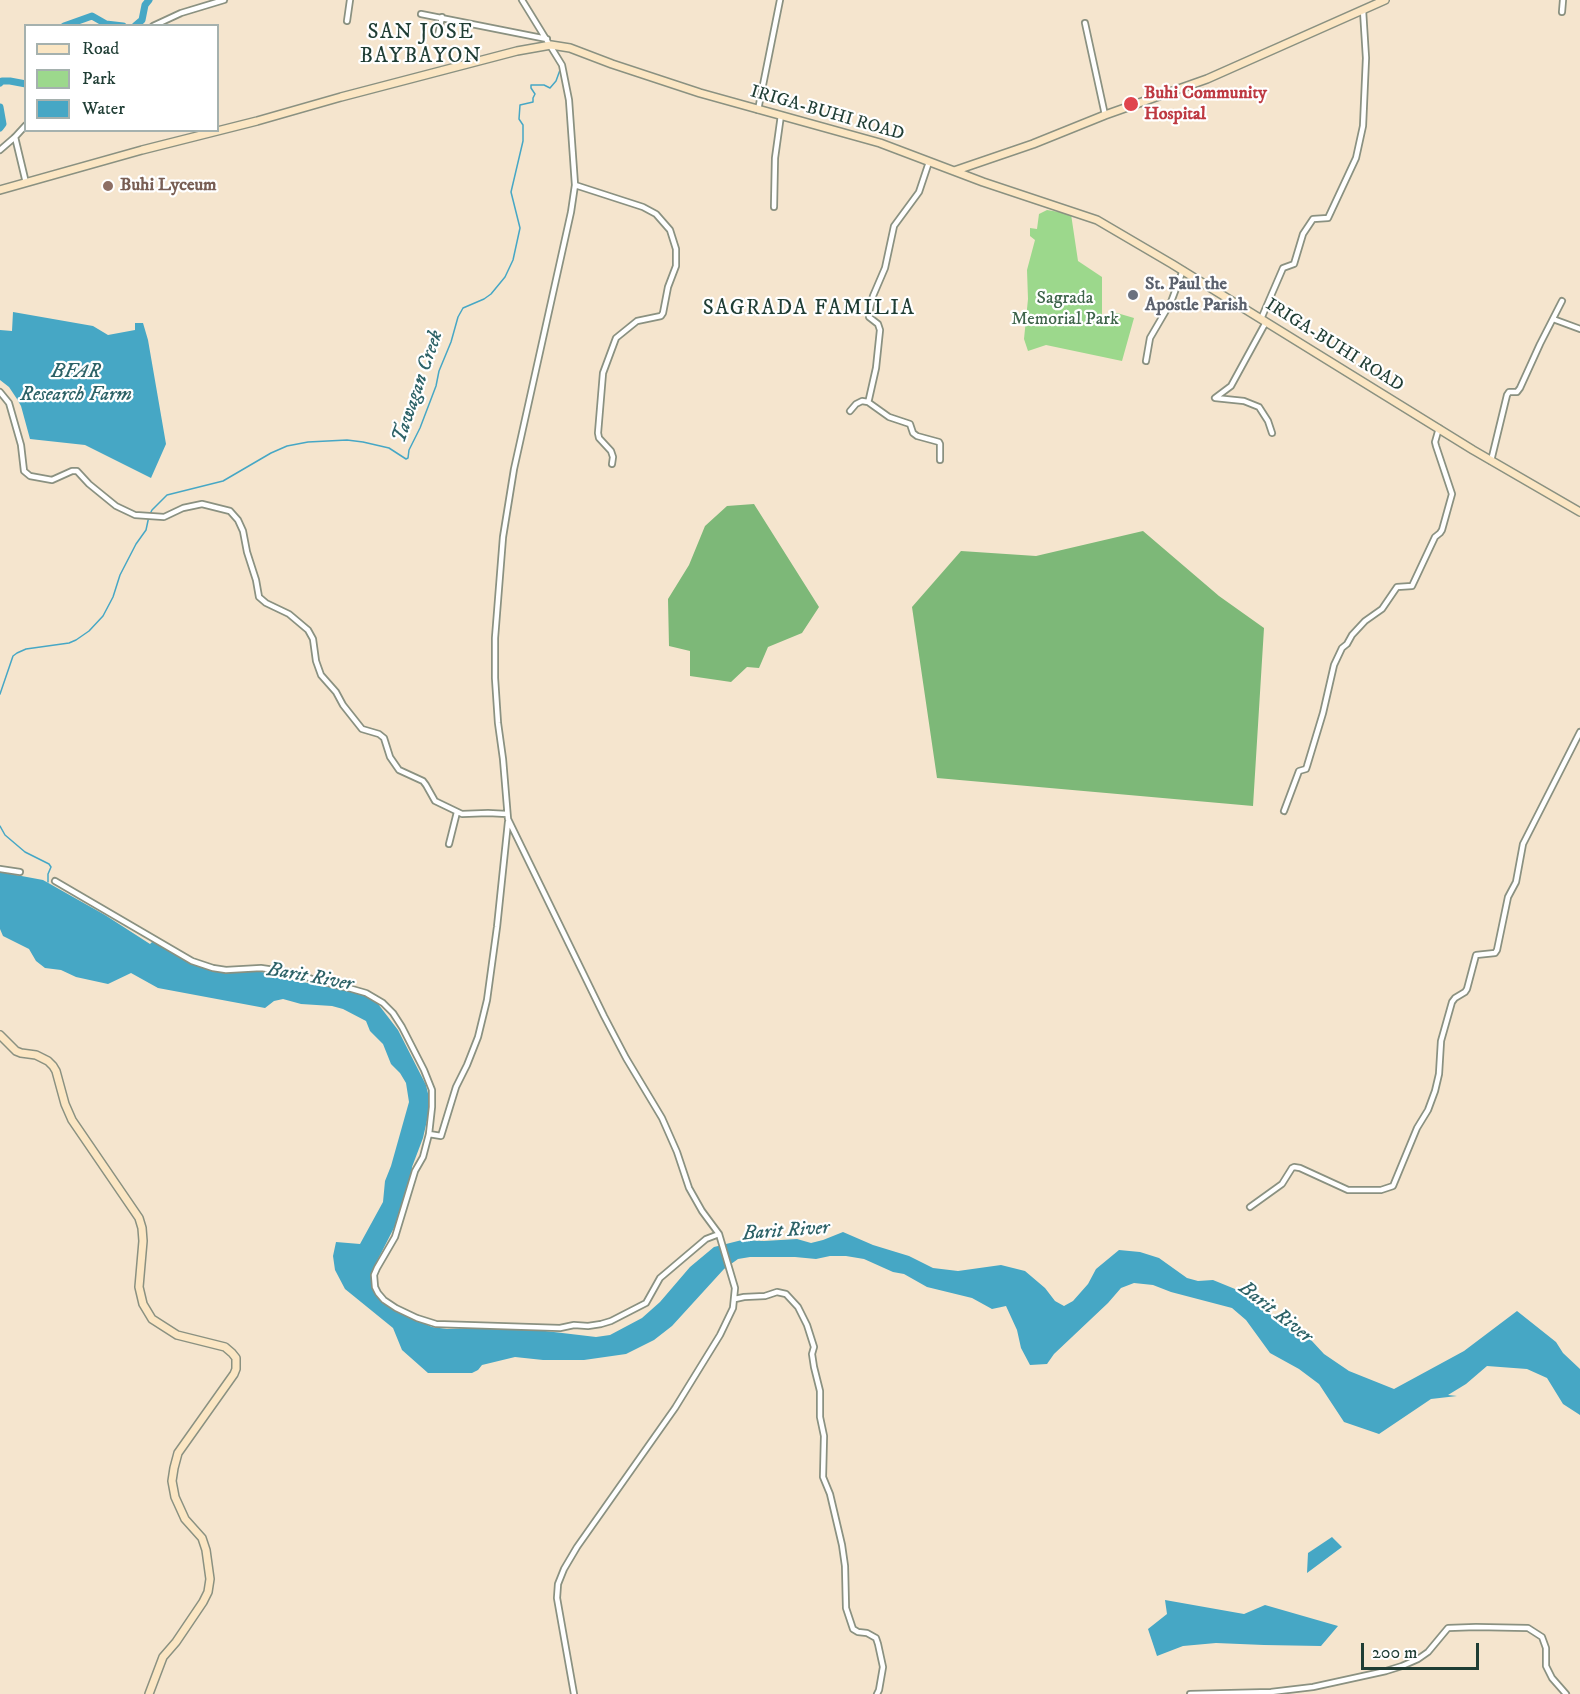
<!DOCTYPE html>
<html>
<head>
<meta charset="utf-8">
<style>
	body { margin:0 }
	#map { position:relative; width:1580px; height:1694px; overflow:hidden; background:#f5e5ce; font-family:"IM FELL DW Pica",serif }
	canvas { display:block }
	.legend { position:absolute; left:24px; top:24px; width:195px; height:108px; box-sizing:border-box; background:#fff; border:2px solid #a5b1ae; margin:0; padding:8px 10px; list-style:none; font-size:18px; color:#1f3d34 }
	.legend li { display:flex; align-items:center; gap:12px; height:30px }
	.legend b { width:30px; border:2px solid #a5b1ae }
	.scale { position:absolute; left:1361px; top:1643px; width:118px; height:27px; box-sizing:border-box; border:3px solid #1f3d34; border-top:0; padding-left:8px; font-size:18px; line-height:21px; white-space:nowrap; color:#1f3d34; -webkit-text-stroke:4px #fff; paint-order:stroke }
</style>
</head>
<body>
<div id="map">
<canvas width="1580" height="1694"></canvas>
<ul class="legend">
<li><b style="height:8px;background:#fbe6c3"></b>Road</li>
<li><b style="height:16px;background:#9cd88c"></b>Park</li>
<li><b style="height:16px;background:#46a7c5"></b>Water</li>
</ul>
<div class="scale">200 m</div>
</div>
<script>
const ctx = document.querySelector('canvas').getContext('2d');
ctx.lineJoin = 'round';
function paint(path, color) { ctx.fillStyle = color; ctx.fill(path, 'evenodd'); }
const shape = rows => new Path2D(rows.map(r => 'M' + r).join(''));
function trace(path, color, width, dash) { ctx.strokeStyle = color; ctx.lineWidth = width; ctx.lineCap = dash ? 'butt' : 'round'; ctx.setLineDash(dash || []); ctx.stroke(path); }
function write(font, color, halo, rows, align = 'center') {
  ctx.font = font + ' "IM FELL DW Pica",serif'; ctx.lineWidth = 4.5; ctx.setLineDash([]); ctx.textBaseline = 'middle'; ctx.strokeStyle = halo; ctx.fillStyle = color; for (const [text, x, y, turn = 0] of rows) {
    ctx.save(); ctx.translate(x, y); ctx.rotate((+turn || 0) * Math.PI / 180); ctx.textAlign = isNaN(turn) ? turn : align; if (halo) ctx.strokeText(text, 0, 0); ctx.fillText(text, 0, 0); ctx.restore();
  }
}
const green = shape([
	[1047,210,1071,214,1078,261,1102,277,1102,317,1117,313,1134,318,1122,361,1046,345,1028,351,1024,339,1028,299,1027,270,1035,240,1030,236,1030,228,1037,229,1039,214]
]);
const forest = shape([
	[754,504,819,607,802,633,768,647,759,668,747,667,731,682,690,676,690,651,669,646,668,599,689,565,705,526,727,506],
	[1143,531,1219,596,1264,628,1253,806,937,778,912,607,961,551,1036,556]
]);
const water = shape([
	[13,312,93,326,108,335,135,330,135,323,143,323,148,340,166,444,151,478,85,445,30,439,21,406,17,399,9,387,0,380,0,330,12,331],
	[0,872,43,880,105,915,150,944,153,941,191,962,232,972,261,972,288,975,294,981,345,988,375,1000,398,1030,426,1085,430,1102,428,1116,423,1138,412,1167,411,1182,398,1220,373,1269,371,1281,374,1289,390,1307,432,1327,447,1329,473,1328,537,1330,596,1337,610,1335,642,1318,660,1302,690,1267,714,1247,742,1240,764,1241,797,1239,811,1243,823,1240,843,1232,873,1245,909,1256,933,1268,958,1271,1001,1265,1025,1271,1045,1288,1055,1301,1064,1306,1073,1301,1088,1284,1096,1269,1119,1250,1140,1252,1159,1258,1187,1278,1198,1281,1213,1280,1235,1289,1259,1307,1283,1323,1299,1327,1324,1354,1349,1371,1394,1389,1464,1351,1517,1311,1556,1342,1563,1353,1580,1369,1580,1415,1563,1404,1547,1378,1527,1369,1487,1366,1466,1384,1448,1395,1457,1396,1431,1399,1379,1434,1344,1422,1319,1384,1299,1369,1270,1353,1246,1320,1232,1308,1171,1292,1153,1285,1134,1283,1121,1288,1108,1303,1054,1354,1047,1364,1030,1365,1021,1348,1017,1330,1006,1306,992,1309,972,1298,927,1287,904,1274,893,1272,864,1259,846,1256,830,1256,816,1259,795,1257,750,1257,738,1259,724,1269,672,1326,654,1340,626,1354,584,1360,543,1360,515,1357,482,1365,478,1370,472,1373,428,1373,402,1350,393,1328,345,1289,335,1270,333,1256,336,1242,360,1244,383,1202,385,1181,391,1166,409,1102,406,1083,400,1073,391,1064,383,1044,370,1031,366,1021,343,1009,332,1006,301,1004,283,999,274,1001,265,1008,158,988,131,973,108,984,76,977,61,970,45,968,36,961,29,949,3,936,0,929],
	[1332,1537,1342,1547,1307,1573,1308,1553],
	[1165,1600,1244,1614,1265,1605,1338,1626,1321,1646,1264,1645,1216,1643,1183,1646,1157,1656,1148,1629,1167,1614]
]);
const stream = shape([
	[0,694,13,656,17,653,26,649,69,643,76,640,89,631,103,616,113,597,120,575,136,544,146,530,149,516,152,510,167,495,223,481,271,453,287,446,308,442,347,440,363,442,389,448,406,459,408,458,409,450,420,428,436,386,439,371,451,342,458,317,463,308,484,299,491,294,505,277,513,260,520,228,511,192,523,141,523,125,519,119,520,105,533,102,533,98,535,94,531,88,531,85,544,85,550,88,556,81,560,70],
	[0,826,5,835,25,852,49,864,51,867,48,874,48,882]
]);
const river = shape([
	[64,26,92,16,106,24,123,26],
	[135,26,142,20,145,5,149,0],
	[0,83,2,81,10,81,26,84],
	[0,107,3,124,0,128]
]);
const minor = shape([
	[522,0,562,65,569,100,575,185,571,212,514,469,503,537,495,638,495,678,498,723,503,759,508,819,604,1016,626,1058,662,1118,677,1152,689,1188,702,1211,719,1234,735,1288,733,1308,720,1335,675,1408,577,1547,564,1569,558,1584,557,1598,574,1694],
	[1562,12,1563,0],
	[421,14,547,39],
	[347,21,350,0],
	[1085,23,1105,115],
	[153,26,181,13,224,0],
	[438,35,442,17],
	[758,110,780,0],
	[15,137,26,183],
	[0,150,15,137,26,125],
	[575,185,643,207,656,214,670,230,676,249,676,266,668,287,663,313,661,316,637,321,616,338,603,373,598,433,599,438,611,451,613,457,612,464],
	[774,207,775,158,781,115],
	[1261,319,1283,268,1294,264,1303,234,1313,219,1328,218,1356,158,1363,126,1366,58,1363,10],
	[1553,319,1580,329],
	[1266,322,1231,386,1215,398,1244,401,1259,407,1268,421,1272,433],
	[1146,361,1150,338,1171,302,1183,270],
	[0,392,9,403,21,445,24,471,30,476,52,480,72,471,77,471,89,484,116,506,135,515,164,517,183,508,202,504,230,511,238,520,243,531,247,552,256,580,259,597,266,603,289,614,308,630,313,639,316,661,321,675,336,692,343,705,362,729,379,734,384,738,390,757,399,770,423,781,426,785,435,801,462,814,488,813,507,814],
	[868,402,889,417,910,424,913,433,917,436,939,442,940,444,940,460],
	[850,411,856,404,862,401,868,402,869,399,876,368,880,330,878,324,869,317,869,313,873,296,885,268,894,226,919,192,929,162],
	[1491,461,1507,395,1509,392,1517,392,1520,388,1540,344,1562,301],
	[1284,811,1299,771,1306,769,1307,766,1323,713,1334,665,1342,648,1347,644,1352,635,1365,621,1382,609,1397,587,1412,586,1435,537,1440,533,1442,530,1452,494,1436,446,1435,442,1439,428],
	[449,844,457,812],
	[0,869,20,872],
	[55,881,192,961,213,968,226,970,261,968,295,973,315,980,345,987,366,993,383,1003,393,1013,402,1027,424,1070,432,1090,432,1107,429,1134,423,1157,415,1171,395,1237,377,1268,374,1275,375,1287,378,1293,384,1300,396,1308,417,1318,436,1324,560,1328,574,1325,588,1326,601,1324,611,1321,646,1303,660,1278,706,1239,719,1234],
	[429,1134,441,1136,456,1087,467,1065,478,1037,487,1000,497,927,508,822],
	[1250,1207,1282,1184,1292,1168,1294,1167,1300,1168,1348,1190,1381,1190,1393,1186,1417,1128,1428,1110,1435,1091,1439,1074,1441,1041,1452,1002,1455,998,1465,992,1467,989,1476,955,1495,953,1497,950,1508,897,1516,882,1523,844,1580,732],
	[735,1299,744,1297,765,1296,777,1292,786,1294,798,1307,807,1325,814,1347,812,1354,814,1367,820,1391,820,1417,824,1436,823,1477,830,1494,842,1545,845,1566,846,1608,853,1629,858,1632,867,1633,876,1638,878,1644,883,1667,879,1690,877,1694],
	[1190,1694,1271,1692,1313,1687,1386,1671,1402,1666,1418,1659,1428,1652,1448,1628,1476,1627,1528,1628,1542,1637,1546,1648,1546,1666,1552,1678,1566,1694]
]);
const secondary = shape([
	[954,171,1033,144,1105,115,1207,79,1385,0],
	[0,190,142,150,257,121,341,97,517,51,551,45,570,48,612,64,700,93,880,143,983,182,1097,220,1172,264,1473,450,1580,512],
	[0,1035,16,1051,21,1053,36,1055,48,1061,53,1066,56,1071,65,1104,72,1120,139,1218,142,1228,143,1241,139,1287,143,1304,152,1319,177,1335,225,1347,232,1353,236,1358,236,1369,234,1374,178,1453,174,1468,172,1481,175,1497,185,1519,202,1538,206,1550,210,1579,208,1592,203,1602,176,1642,163,1657,149,1694]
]);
const markers = [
	[1131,104,8,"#e0444e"],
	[108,186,6,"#8d6e63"],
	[1133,295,6,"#6b7280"]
];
const healthNames = [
	["Buhi Community",1144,94],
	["Hospital",1144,115]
];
const streetNames = [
	["IRIGA-BUHI ROAD",827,114,16],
	["IRIGA-BUHI ROAD",1334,346,32]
];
const educationNames = [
	["Buhi Lyceum",120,186]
];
const worshipNames = [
	["St. Paul the",1145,285],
	["Apostle Parish",1145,306]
];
const parkNames = [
	["Sagrada",1065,299],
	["Memorial Park",1065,320]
];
const waterNames = [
	["BFAR",76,373],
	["Research Farm",76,396],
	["Tawagan Creek",419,387,-71],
	["Barit River",310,978,10],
	["Barit River",786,1232,-4],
	["Barit River",1275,1313,38]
];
const quarterNames = [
	["SAN JOSE",421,34],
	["BAYBAYON",421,58],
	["SAGRADA FAMILIA",809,310]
];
paint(green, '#9cd88c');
paint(forest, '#7db878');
paint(water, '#46a7c5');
trace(stream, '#46a7c5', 1.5);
trace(river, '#46a7c5', 7);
trace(minor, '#8a9181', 8);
trace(secondary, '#8a9181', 10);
trace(minor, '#fff', 4.5);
trace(secondary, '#fbe6c3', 7);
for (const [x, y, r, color] of markers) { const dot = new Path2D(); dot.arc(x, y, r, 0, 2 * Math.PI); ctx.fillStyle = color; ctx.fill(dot); trace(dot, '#fff', 2); }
write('bold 18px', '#be3a42', '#fff', healthNames, 'left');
write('18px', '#1f3d34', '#fff', streetNames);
write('bold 18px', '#785e54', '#fff', educationNames, 'left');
write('bold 18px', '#5b616d', '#fff', worshipNames, 'left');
write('18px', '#3e644a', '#fff', parkNames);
write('italic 20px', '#2d6267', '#fff', waterNames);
ctx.letterSpacing = '1.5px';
write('21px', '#1f3d34', '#fff', quarterNames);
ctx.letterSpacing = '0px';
</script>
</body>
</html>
